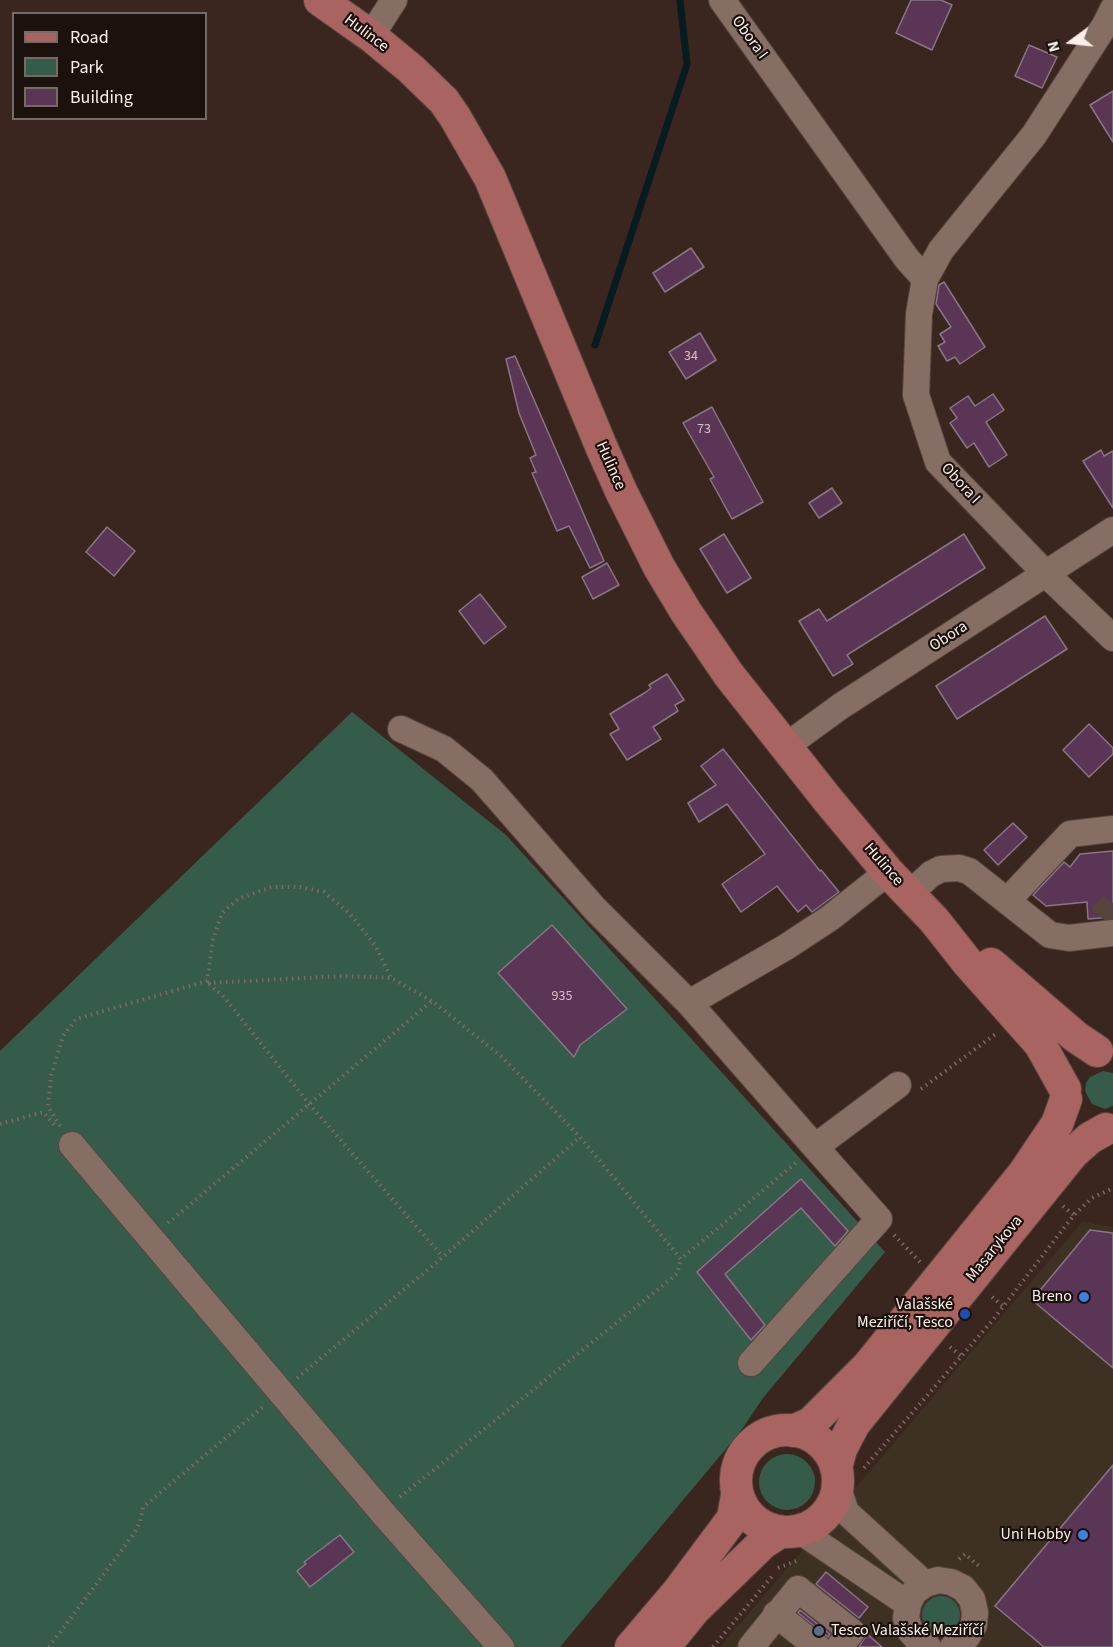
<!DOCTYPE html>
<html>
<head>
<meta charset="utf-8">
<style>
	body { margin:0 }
	#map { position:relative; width:1113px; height:1647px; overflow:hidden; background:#3a261f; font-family:"Source Sans 3",sans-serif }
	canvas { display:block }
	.legend { position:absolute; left:12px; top:12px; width:195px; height:108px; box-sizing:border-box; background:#1b120e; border:2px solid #756a66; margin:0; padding:8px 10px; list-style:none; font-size:18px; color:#fcefe9 }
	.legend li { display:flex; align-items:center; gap:12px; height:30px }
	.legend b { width:30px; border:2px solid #756a66 }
	.north { position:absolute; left:1041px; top:12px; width:60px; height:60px; -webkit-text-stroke:4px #1b120e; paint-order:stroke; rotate:255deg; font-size:16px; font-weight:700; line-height:24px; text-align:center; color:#fcefe9 }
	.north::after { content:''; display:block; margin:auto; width:21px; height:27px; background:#fcefe9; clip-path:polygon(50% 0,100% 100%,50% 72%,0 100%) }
</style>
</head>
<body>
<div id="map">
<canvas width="1113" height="1647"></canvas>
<ul class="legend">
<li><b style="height:8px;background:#a96462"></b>Road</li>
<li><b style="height:16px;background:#355c4a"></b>Park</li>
<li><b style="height:16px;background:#5b3555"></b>Building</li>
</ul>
<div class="north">N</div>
</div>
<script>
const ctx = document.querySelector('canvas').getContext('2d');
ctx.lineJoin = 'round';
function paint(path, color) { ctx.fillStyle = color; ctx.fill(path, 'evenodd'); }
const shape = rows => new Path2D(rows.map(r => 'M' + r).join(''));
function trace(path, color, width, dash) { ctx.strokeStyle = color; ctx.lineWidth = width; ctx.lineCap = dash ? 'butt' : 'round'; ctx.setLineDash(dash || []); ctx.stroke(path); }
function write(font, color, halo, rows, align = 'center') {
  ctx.font = font + ' "Source Sans 3",sans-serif'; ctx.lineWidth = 4.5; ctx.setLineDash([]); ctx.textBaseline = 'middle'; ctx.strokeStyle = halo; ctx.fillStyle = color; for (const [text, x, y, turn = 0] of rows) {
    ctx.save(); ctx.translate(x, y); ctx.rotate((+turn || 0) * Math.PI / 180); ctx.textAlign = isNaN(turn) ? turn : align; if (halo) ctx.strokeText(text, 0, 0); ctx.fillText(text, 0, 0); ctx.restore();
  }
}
const commercial = shape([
	[1082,1222,1113,1227,1113,1647,720,1647]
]);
const green = shape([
	[352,712,506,835,885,1252,763,1398,740,1432,560,1647,0,1647,0,1051],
	[1103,1071,1113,1073,1113,1106,1105,1109,1092,1104,1085,1091,1086,1083,1090,1077],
	'759 1482a28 28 0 1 1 56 0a28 28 0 1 1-56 0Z',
	'922 1615a19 19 0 1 1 38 0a19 19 0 1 1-38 0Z'
]);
const stream = shape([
	[595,345,687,64,680,0]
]);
const building = shape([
	[911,0,941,0,952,5,932,50,896,33,911,0],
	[1029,45,1057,57,1042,88,1015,76,1029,45],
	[1113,91,1113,142,1090,105,1113,91],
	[691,248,704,267,665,292,653,273,691,248],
	[944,282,985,347,960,364,955,357,947,361,938,346,945,342,940,334,951,327,936,304,939,285,944,282],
	[700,333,716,360,686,379,669,352,700,333],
	[515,356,604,561,590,568,569,526,557,531,532,473,536,472,530,458,536,455,519,413,506,359,515,356],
	[993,394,1004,410,986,422,1007,455,989,467,974,443,967,448,950,423,957,418,950,408,968,396,975,406,993,394],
	[712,407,763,502,732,519,710,479,714,477,683,423,712,407],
	[1101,450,1104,456,1113,451,1113,508,1083,461,1101,450],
	[832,488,842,503,819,518,809,503,832,488],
	[107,527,135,551,114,576,86,552,107,527],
	[724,534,751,578,727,593,700,549,724,534],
	[964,534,985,568,847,655,853,664,833,676,799,621,819,609,827,621,964,534],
	[607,563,619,585,593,599,582,577,607,563],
	[480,594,506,627,484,644,459,611,480,594],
	[1045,616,1067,649,957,719,936,686,1045,616],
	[667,674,684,700,675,705,678,711,653,727,661,739,627,760,610,734,619,729,610,714,646,692,651,688,649,685,667,674],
	[1089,724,1113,748,1113,754,1089,777,1063,750,1089,724],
	[723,749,820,871,821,870,839,892,812,912,806,905,798,912,777,886,741,912,722,884,765,854,727,804,699,822,688,803,716,785,701,766,723,749],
	[1013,823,1027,837,998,865,984,850,1013,823],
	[1113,851,1113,917,1088,919,1087,902,1046,906,1033,895,1064,862,1070,867,1080,854,1113,851],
	[552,925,627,1009,580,1045,574,1057,498,973,552,925],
	[801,1179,848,1231,835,1246,801,1208,725,1274,765,1325,751,1340,697,1272,801,1179],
	[1090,1230,1113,1233,1113,1368,1032,1300,1090,1230],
	[1113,1465,1113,1647,1044,1647,995,1606,1113,1465],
	[340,1535,354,1552,310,1587,297,1571,306,1564,304,1562,340,1535],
	[826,1572,868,1607,859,1618,816,1584,826,1572],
	[800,1610,830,1634,828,1637,798,1613,800,1610],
	[867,1634,882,1647,859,1647,867,1634]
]);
const minorTunnel = shape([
	[1102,918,1113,903]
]);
const path = shape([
	[208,983,343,976,391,978,432,1001,502,1057,580,1137,681,1259,798,1161],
	[209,984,224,997,310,1105,443,1257],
	[921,1089,997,1033],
	[0,1124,43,1112,57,1128],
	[60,1126,48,1106,51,1077,63,1036,76,1019,207,981,213,940,222,913,238,899,272,887,300,887,324,892,349,913,375,945,391,978],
	[1063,1206,1074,1215],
	[168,1223,432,1001],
	[894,1235,920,1262],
	[992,1297,1003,1306],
	[950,1347,961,1356],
	[297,1378,443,1257,580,1137],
	[864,1468,992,1321,1074,1215,1092,1198,1113,1188],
	[400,1497,677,1274,681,1259],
	[959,1559,965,1554,980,1567],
	[778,1568,799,1560],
	[49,1647,133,1535,140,1522,143,1507,264,1406],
	[713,1647,774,1574]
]);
const minor = shape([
	[722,0,907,259,925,279],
	[1113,9,1105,25,1034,135,941,250,925,279,919,314,916,395,938,462,1046,574,1113,638],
	[371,36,394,0],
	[401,729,444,749,482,780,595,909,689,1003],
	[786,746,841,706,1113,530],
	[909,894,931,874,941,869,959,868,969,871,1050,935,1069,938,1113,933],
	[1007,901,1070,834,1113,829],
	[72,1145,382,1512,501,1647],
	[815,1147,689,1003,786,947,830,918,888,872],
	[751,1363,879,1219,815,1147,898,1085],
	[838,1488,846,1512,925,1584],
	[800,1531,908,1604],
	[776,1614,817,1647],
	[751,1647,798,1589,852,1632,839,1647],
	[928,1647,919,1641,910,1631,906,1618,908,1604,914,1592,925,1584,938,1580,951,1582,963,1588,972,1599,975,1612,974,1625,967,1637,953,1647]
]);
const major = shape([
	[320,0,371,36,411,69,444,101,455,117,490,178,601,446,621,491,659,567,686,612,729,675,828,800,888,872,934,920,968,963,1040,1044,1065,1089],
	[991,964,1076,1037,1097,1051],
	'736 1481a51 51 0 1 1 102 0a51 51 0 1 1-102 0Z',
	[793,1431,811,1423,868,1366,1024,1173,1057,1124,1066,1099],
	[836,1468,841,1449,854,1424,1073,1153,1090,1138,1106,1129],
	[631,1647,677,1593,733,1518,737,1495],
	[664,1647,695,1609,763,1543,780,1532]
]);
const markers = [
	[1084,1297,6,"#3f7fe0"],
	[965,1314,6,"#1a4fb4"],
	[1083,1535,6,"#3f7fe0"],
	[819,1631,6,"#5c6f8a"]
];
const numberNames = [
	["34",691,357],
	["73",704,430],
	["935",562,997]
];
const streetNames = [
	["Hulince",366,34,37],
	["Obora I",749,38,54],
	["Hulince",610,466,66],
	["Obora I",960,484,47],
	["Obora",949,637,-33],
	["Hulince",883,865,49],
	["Masarykova",995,1249,-51]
];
const poiNames = [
	["Breno",1072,1297],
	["Valašské",953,1305],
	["Meziříčí, Tesco",953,1323],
	["Uni Hobby",1071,1535],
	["Tesco Valašské Meziříčí",831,1631,"left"]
];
paint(commercial, '#3f3024');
paint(green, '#355c4a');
trace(stream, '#061c21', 7);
paint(building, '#5b3555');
trace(building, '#897585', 1.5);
trace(minorTunnel, '#57443d', 26, [26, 13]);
trace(minor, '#56453e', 28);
trace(major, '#56453e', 34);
trace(path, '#7c6a64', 4, [1.5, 4.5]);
trace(minor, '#866e65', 26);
trace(major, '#a96462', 32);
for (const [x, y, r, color] of markers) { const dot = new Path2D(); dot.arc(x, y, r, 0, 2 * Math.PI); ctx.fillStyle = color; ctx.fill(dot); trace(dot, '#1b120e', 2); }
write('14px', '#d4c0c4', null, numberNames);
write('16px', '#fcefe9', '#1b120e', streetNames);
write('16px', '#fcefe9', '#1b120e', poiNames, 'right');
</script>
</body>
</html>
